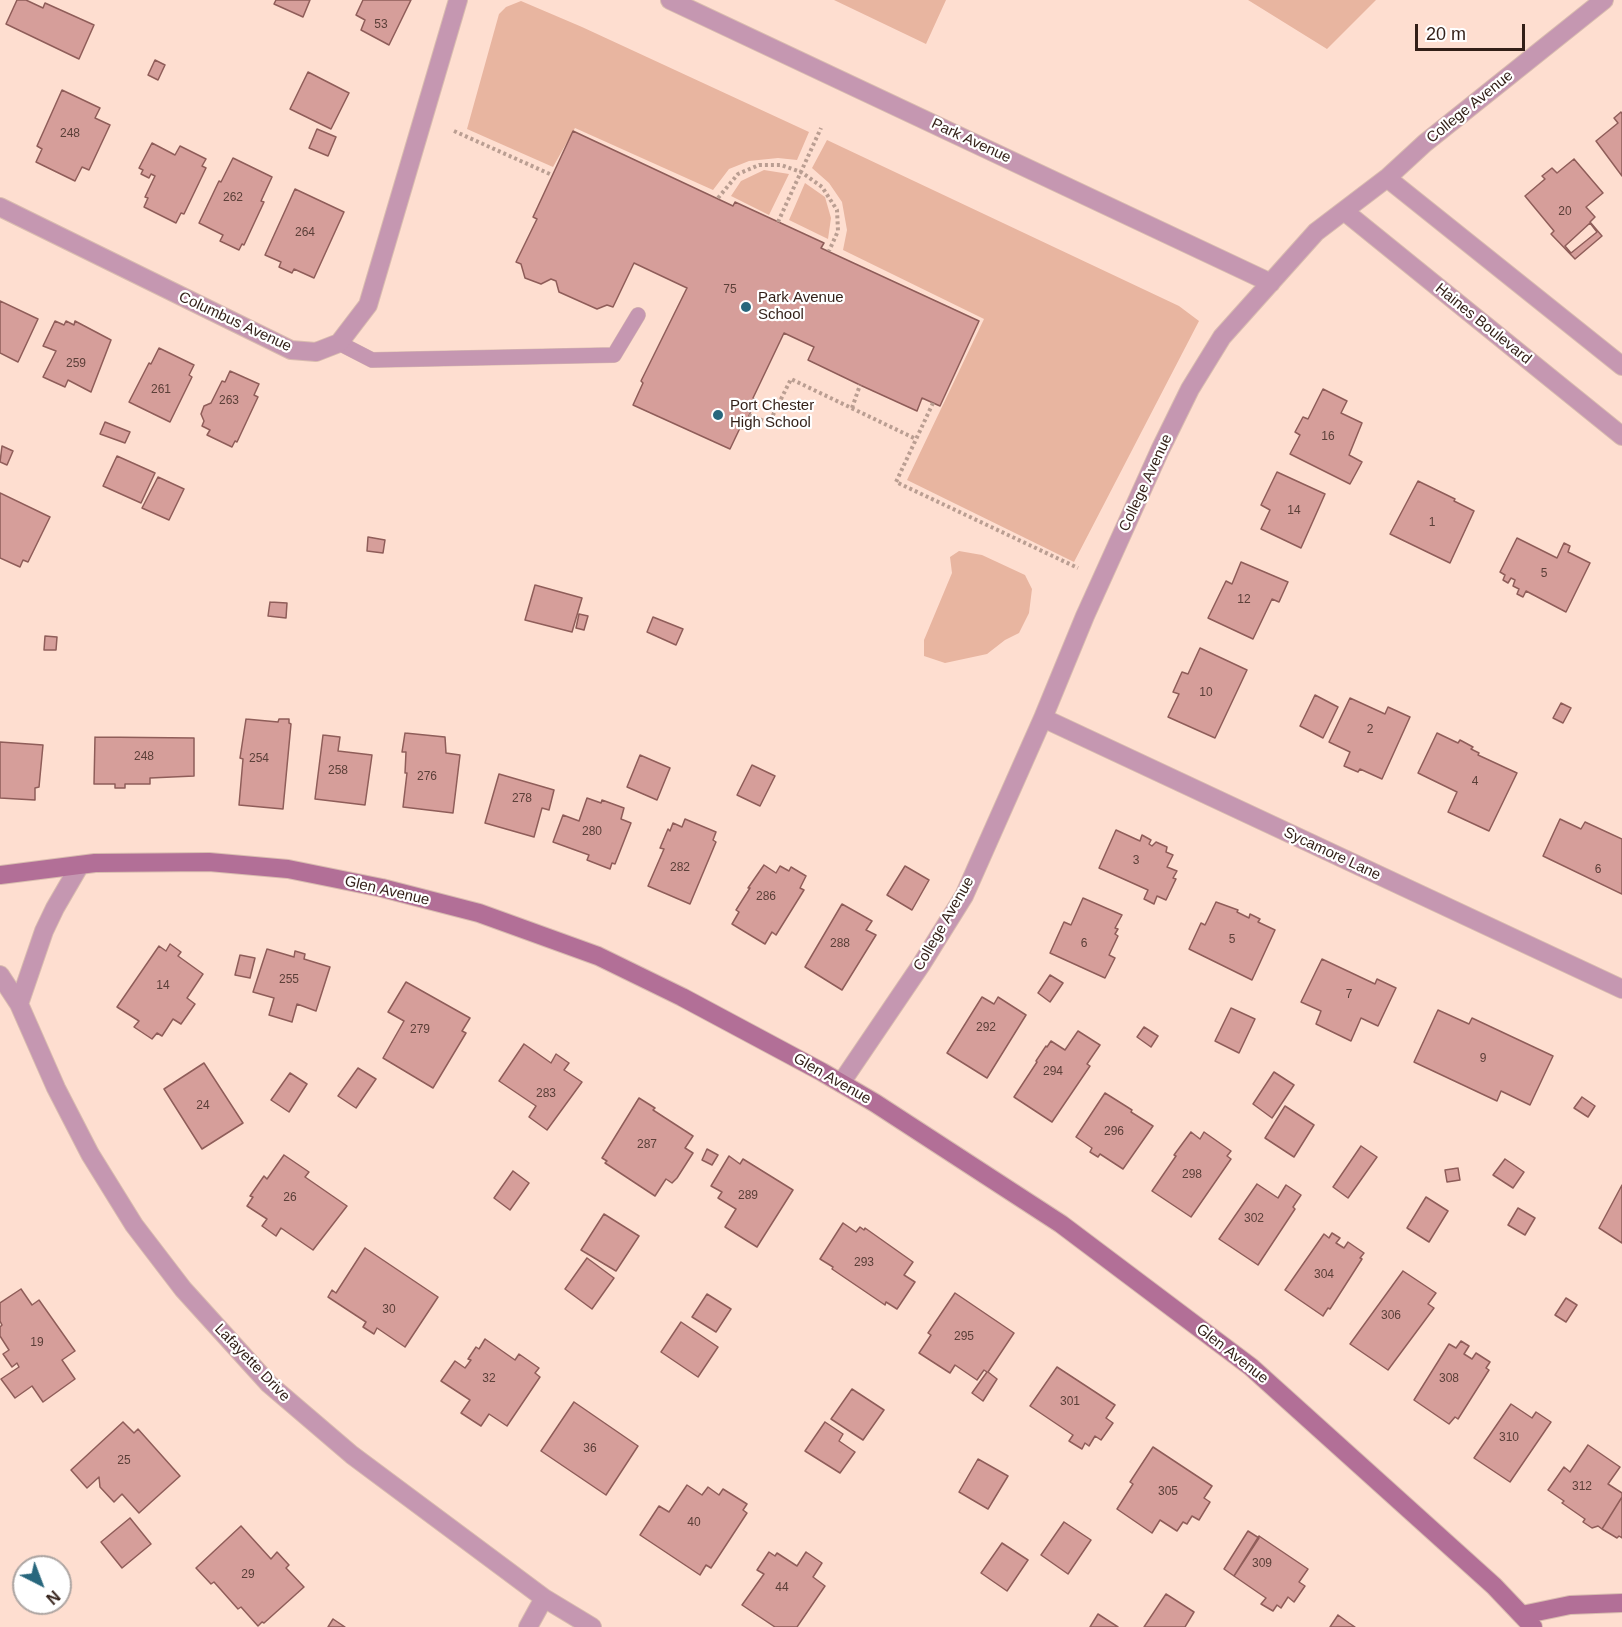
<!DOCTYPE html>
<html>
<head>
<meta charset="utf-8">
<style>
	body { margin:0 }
	#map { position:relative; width:1622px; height:1627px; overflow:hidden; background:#feded0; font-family:Arial,sans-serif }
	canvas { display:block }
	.north { position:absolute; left:12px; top:1555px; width:60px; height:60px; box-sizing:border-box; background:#fff; border:2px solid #ada5a2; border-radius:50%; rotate:138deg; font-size:16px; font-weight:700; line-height:24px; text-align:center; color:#321f17 }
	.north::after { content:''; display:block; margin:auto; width:21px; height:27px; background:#28677d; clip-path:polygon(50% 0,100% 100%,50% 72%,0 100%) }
	.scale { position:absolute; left:1415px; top:24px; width:110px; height:27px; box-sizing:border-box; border:3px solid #321f17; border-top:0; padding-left:8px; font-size:18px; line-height:21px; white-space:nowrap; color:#321f17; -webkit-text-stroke:4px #fff; paint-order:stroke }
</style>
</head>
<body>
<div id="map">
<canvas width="1622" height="1627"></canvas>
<div class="north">N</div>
<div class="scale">20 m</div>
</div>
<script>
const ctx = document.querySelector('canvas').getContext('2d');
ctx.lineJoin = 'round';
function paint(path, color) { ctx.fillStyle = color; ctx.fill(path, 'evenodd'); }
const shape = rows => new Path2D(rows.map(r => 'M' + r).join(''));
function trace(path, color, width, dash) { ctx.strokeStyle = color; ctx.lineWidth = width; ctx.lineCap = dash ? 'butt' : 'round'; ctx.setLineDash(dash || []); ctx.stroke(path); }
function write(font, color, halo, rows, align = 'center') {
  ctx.font = font + ' Arial,sans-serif'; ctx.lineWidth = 4.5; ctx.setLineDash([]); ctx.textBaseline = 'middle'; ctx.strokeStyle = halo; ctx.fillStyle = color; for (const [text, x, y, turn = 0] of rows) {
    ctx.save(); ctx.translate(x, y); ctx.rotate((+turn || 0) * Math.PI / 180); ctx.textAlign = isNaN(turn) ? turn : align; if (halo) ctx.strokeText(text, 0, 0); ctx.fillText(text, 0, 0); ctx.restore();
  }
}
const green = shape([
	[834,0,946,0,926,44],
	[1248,0,1376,0,1327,49],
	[521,1,582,27,809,132,797,160,778,158,749,161,729,169,713,190,575,128,553,167,467,129,499,14,506,7],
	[827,140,1179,306,1199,321,1074,562,907,480,984,319,843,250,847,230,842,202,829,183,812,168],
	[764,170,789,174,769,215,731,196,741,181],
	[805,183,825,197,831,218,828,239,789,220],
	[959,551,982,555,1025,575,1032,589,1029,613,1019,633,1005,640,987,654,945,663,924,656,924,640,952,573,950,557]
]);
const building = shape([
	[17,0,26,0,43,8,45,3,94,25,79,59,6,24,17,0],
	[276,0,310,0,303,17,274,4,276,0],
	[363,0,411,0,389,45,361,30,365,20,356,15,363,0],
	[155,60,165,65,158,80,148,75,155,60],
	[308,72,349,93,331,129,290,109,308,72],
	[62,90,100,108,95,118,110,125,89,170,82,167,75,181,36,162,42,149,37,146,62,90],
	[1621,112,1622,114,1622,176,1596,141,1618,123,1614,118,1621,112],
	[317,129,336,137,328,156,309,148,317,129],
	[573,131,733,206,735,202,824,243,821,248,979,321,940,406,922,398,917,411,860,385,808,360,814,347,784,333,753,398,756,400,743,429,740,428,730,449,633,405,643,383,641,381,687,288,634,263,613,307,607,305,597,309,559,292,556,281,551,279,541,284,525,278,521,264,516,262,537,219,533,217,573,131],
	[152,143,175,155,180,146,206,159,202,166,206,168,184,214,181,213,176,223,144,207,148,198,145,197,155,176,151,174,149,178,141,174,143,170,139,168,152,143],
	[233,158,272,177,261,201,264,202,244,245,242,244,239,250,220,241,223,235,199,223,219,181,221,182,233,158],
	[1574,159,1603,193,1586,207,1595,217,1590,222,1602,236,1575,259,1551,234,1554,231,1525,196,1545,179,1542,176,1552,168,1557,173,1574,159],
	[295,189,344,212,314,278,294,269,292,273,279,267,281,262,265,255,295,189],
	[1590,223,1597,232,1571,253,1565,246,1590,223],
	[0,301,38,319,18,362,0,353,0,301],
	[55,321,64,325,66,321,74,325,75,321,111,340,91,392,68,380,65,387,43,377,56,351,43,346,55,321],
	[159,348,194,365,189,375,192,377,170,422,129,402,149,363,151,364,159,348],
	[230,371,259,384,254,395,258,397,237,442,235,441,232,447,207,435,210,430,202,426,204,421,201,414,204,406,211,403,222,381,225,382,230,371],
	[1323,389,1347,401,1341,413,1362,423,1349,455,1362,462,1350,484,1290,454,1300,435,1295,432,1303,417,1308,419,1323,389],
	[105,422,130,432,125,443,100,434,105,422],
	[2,446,13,451,7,465,0,462,2,446],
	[117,456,155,473,141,503,103,486,117,456],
	[1277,472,1325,494,1301,548,1261,529,1270,510,1261,505,1277,472],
	[158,477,184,489,169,520,142,508,158,477],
	[1418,481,1455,499,1454,501,1474,511,1450,563,1390,534,1418,481],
	[0,493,50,517,28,562,23,560,20,567,0,558,0,493],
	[368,537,385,540,383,553,367,551,368,537],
	[1517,538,1557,558,1564,543,1570,546,1568,552,1590,563,1566,612,1526,591,1523,597,1517,594,1519,589,1513,586,1515,580,1511,578,1508,583,1503,580,1505,575,1500,572,1517,538],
	[1241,562,1288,582,1279,602,1272,599,1253,639,1208,618,1226,581,1232,584,1241,562],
	[535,585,582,598,572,632,525,620,535,585],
	[270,602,287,603,286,618,268,616,270,602],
	[579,614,588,616,584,630,576,628,579,614],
	[653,617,683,629,676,645,647,632,653,617],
	[45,636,57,637,56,650,44,650,45,636],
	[1200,648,1247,670,1215,738,1168,717,1179,694,1173,692,1182,672,1188,674,1200,648],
	[1315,695,1338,707,1323,738,1300,726,1315,695],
	[1350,698,1385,714,1388,707,1410,717,1382,779,1360,769,1358,772,1344,766,1350,752,1329,742,1350,698],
	[1561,703,1571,708,1563,723,1553,718,1561,703],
	[246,719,278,722,279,719,289,719,289,723,291,724,283,809,239,805,243,759,240,758,246,719],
	[405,733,445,737,446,753,460,755,453,813,403,807,407,773,405,773,406,752,402,752,405,733],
	[1437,733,1458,743,1460,740,1473,747,1471,749,1479,753,1478,755,1517,773,1489,831,1448,812,1457,792,1418,773,1437,733],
	[323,735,340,737,338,751,372,755,365,805,315,799,323,735],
	[95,737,194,738,194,776,150,778,150,784,125,784,125,788,115,788,115,784,94,784,95,737],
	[0,742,43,745,39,787,35,788,35,800,0,798,0,742],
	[640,755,670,768,657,800,627,787,640,755],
	[752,765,775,776,760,806,737,795,752,765],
	[499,774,554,790,549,810,542,808,534,837,485,823,499,774],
	[587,798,601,803,602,800,624,808,621,819,631,823,615,864,612,863,610,869,587,860,589,855,553,842,563,815,579,821,587,798],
	[685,819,716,832,713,840,716,842,690,904,648,886,664,849,660,848,668,829,670,831,673,823,682,827,685,819],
	[1560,819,1581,829,1585,822,1622,839,1622,894,1543,856,1560,819],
	[1116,830,1140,841,1142,835,1151,840,1149,844,1152,846,1156,842,1167,847,1166,852,1173,855,1167,867,1177,871,1173,878,1176,879,1166,900,1157,896,1154,904,1144,899,1148,890,1099,868,1116,830],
	[764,865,776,873,780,866,789,871,791,867,806,876,800,888,804,890,776,935,772,932,765,944,732,924,739,912,736,910,750,888,748,888,764,865],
	[905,866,929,880,912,910,887,895,905,866],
	[1083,898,1122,915,1115,928,1118,929,1115,934,1118,936,1109,955,1115,958,1105,978,1050,953,1064,922,1071,925,1083,898],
	[1216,902,1238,910,1237,912,1249,918,1250,914,1260,919,1258,922,1275,930,1252,980,1189,949,1201,923,1205,925,1216,902],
	[842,904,872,921,866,930,876,935,842,990,805,967,842,904],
	[170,944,181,952,178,956,203,974,187,998,195,1004,181,1024,173,1019,162,1036,157,1033,152,1039,134,1027,139,1021,117,1007,159,946,166,951,170,944],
	[267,949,294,957,295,951,305,954,304,959,330,967,316,1011,297,1004,292,1022,269,1015,274,998,253,992,267,949],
	[240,955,255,958,250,978,235,975,240,955],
	[1322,959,1375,984,1377,979,1396,988,1378,1026,1361,1018,1351,1041,1316,1024,1321,1011,1301,1002,1322,959],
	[1050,975,1063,983,1050,1002,1038,993,1050,975],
	[406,982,470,1018,462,1031,466,1033,433,1088,383,1058,404,1021,388,1012,406,982],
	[982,997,994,1004,998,997,1026,1015,987,1078,947,1053,982,997],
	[1231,1008,1255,1019,1239,1053,1215,1041,1231,1008],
	[1438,1010,1469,1024,1472,1018,1553,1056,1530,1105,1501,1091,1497,1101,1414,1062,1438,1010],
	[1144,1027,1158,1036,1151,1047,1137,1037,1144,1027],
	[1078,1031,1100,1045,1087,1064,1090,1066,1052,1122,1014,1097,1037,1062,1036,1061,1046,1046,1047,1047,1051,1041,1065,1050,1078,1031],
	[524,1044,551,1063,556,1054,569,1063,564,1070,582,1082,547,1130,529,1117,536,1106,499,1081,524,1044],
	[204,1063,243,1123,202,1149,164,1089,204,1063],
	[358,1068,376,1079,356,1108,338,1096,358,1068],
	[1274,1072,1294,1085,1272,1118,1253,1104,1274,1072],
	[290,1073,307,1084,289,1112,271,1100,290,1073],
	[1105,1093,1132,1110,1131,1112,1153,1126,1123,1169,1100,1154,1098,1157,1090,1152,1092,1148,1076,1137,1105,1093],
	[1582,1097,1595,1106,1588,1117,1574,1108,1582,1097],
	[639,1098,655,1108,653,1110,693,1136,685,1148,693,1153,677,1178,672,1183,666,1179,655,1196,605,1163,607,1161,602,1158,639,1098],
	[1285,1106,1314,1125,1294,1157,1265,1138,1285,1106],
	[1191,1132,1200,1139,1204,1132,1231,1151,1227,1156,1231,1159,1191,1217,1152,1191,1176,1156,1174,1155,1191,1132],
	[1361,1146,1377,1157,1348,1198,1333,1187,1361,1146],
	[707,1149,718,1155,712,1165,702,1160,707,1149],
	[284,1155,309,1172,305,1177,347,1206,313,1250,281,1228,276,1236,262,1226,267,1219,247,1206,253,1197,250,1196,264,1176,267,1179,284,1155],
	[729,1156,740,1164,743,1159,793,1190,757,1247,725,1227,736,1209,718,1198,722,1192,711,1186,729,1156],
	[1505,1159,1524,1172,1513,1188,1493,1175,1505,1159],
	[1458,1168,1460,1180,1447,1182,1445,1170,1458,1168],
	[513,1171,529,1183,510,1210,494,1198,513,1171],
	[1257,1184,1278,1198,1286,1185,1301,1195,1293,1207,1295,1209,1258,1265,1219,1239,1257,1184],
	[1622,1185,1622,1243,1599,1228,1622,1185],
	[1426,1197,1448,1211,1429,1242,1407,1228,1426,1197],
	[1518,1208,1535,1218,1525,1235,1508,1225,1518,1208],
	[604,1214,639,1236,616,1271,581,1250,604,1214],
	[843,1223,856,1232,860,1227,864,1230,865,1228,913,1262,904,1275,915,1282,897,1309,886,1302,885,1305,832,1269,833,1267,820,1259,843,1223],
	[1332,1233,1340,1238,1336,1243,1344,1248,1348,1242,1364,1253,1360,1258,1362,1259,1330,1309,1328,1308,1323,1316,1285,1290,1324,1234,1329,1238,1332,1233],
	[365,1248,438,1297,405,1347,377,1328,374,1334,363,1327,366,1322,328,1297,332,1290,336,1293,365,1248],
	[587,1258,614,1278,592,1309,565,1289,587,1258],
	[1403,1271,1436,1293,1428,1304,1434,1308,1388,1370,1350,1344,1403,1271],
	[21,1289,32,1305,39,1300,75,1351,62,1360,75,1379,43,1402,32,1386,15,1398,1,1379,19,1367,17,1363,12,1367,3,1354,9,1350,0,1336,0,1327,2,1325,0,1321,0,1303,21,1289],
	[955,1293,1014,1333,988,1372,997,1379,983,1401,972,1393,987,1372,984,1370,977,1380,955,1365,950,1373,919,1353,931,1335,928,1333,955,1293],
	[707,1294,731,1309,716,1332,692,1317,707,1294],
	[1566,1298,1577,1305,1566,1322,1555,1315,1566,1298],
	[681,1322,718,1347,698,1377,661,1352,681,1322],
	[485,1339,515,1360,519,1354,539,1368,535,1373,540,1377,507,1426,489,1414,481,1426,461,1413,470,1400,441,1381,455,1361,465,1368,471,1360,468,1359,476,1347,479,1349,485,1339],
	[1461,1341,1469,1346,1464,1354,1472,1359,1476,1353,1490,1362,1486,1368,1489,1370,1458,1419,1455,1417,1449,1424,1414,1400,1449,1344,1456,1348,1461,1341],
	[1057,1367,1115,1405,1106,1418,1113,1423,1101,1440,1095,1436,1089,1446,1085,1443,1082,1449,1069,1441,1073,1435,1030,1406,1057,1367],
	[852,1389,884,1410,863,1440,831,1419,852,1389],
	[574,1402,638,1446,606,1495,541,1451,574,1402],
	[1511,1404,1532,1418,1536,1412,1551,1422,1510,1482,1474,1458,1511,1404],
	[123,1422,134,1433,138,1429,180,1476,139,1513,122,1494,114,1502,100,1487,99,1477,87,1488,71,1470,123,1422],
	[825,1422,843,1434,839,1441,855,1452,840,1473,805,1451,825,1422],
	[1588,1445,1620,1467,1608,1484,1622,1493,1622,1497,1602,1529,1598,1526,1592,1528,1583,1522,1585,1519,1562,1503,1564,1501,1548,1490,1564,1467,1570,1472,1588,1445],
	[1153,1447,1212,1486,1204,1498,1210,1502,1199,1520,1192,1516,1187,1524,1183,1522,1177,1531,1160,1520,1152,1533,1117,1509,1133,1484,1130,1482,1153,1447],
	[978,1459,1008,1476,988,1509,959,1492,978,1459],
	[687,1485,702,1495,708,1487,719,1495,723,1489,747,1504,743,1510,747,1513,711,1568,706,1565,700,1575,640,1535,659,1506,669,1512,687,1485],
	[1622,1497,1622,1538,1619,1536,1617,1538,1602,1529,1622,1497],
	[130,1518,151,1544,122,1568,101,1542,130,1518],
	[1064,1522,1091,1540,1068,1574,1041,1555,1064,1522],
	[241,1526,271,1559,277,1552,289,1565,286,1568,304,1587,264,1623,262,1622,258,1626,241,1607,238,1609,214,1582,211,1584,196,1568,241,1526],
	[1248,1531,1259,1538,1234,1576,1224,1569,1248,1531],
	[1259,1536,1308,1569,1299,1582,1305,1586,1294,1602,1288,1597,1281,1608,1277,1605,1273,1611,1261,1604,1266,1598,1234,1576,1259,1536],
	[1002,1543,1028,1560,1007,1591,981,1573,1002,1543],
	[769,1552,775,1556,777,1553,797,1566,806,1552,822,1563,813,1577,825,1586,797,1627,775,1627,742,1605,764,1574,757,1570,769,1552],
	[1166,1594,1194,1612,1185,1627,1144,1627,1166,1594],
	[1098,1614,1118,1627,1090,1627,1098,1614],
	[1338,1615,1349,1623,1355,1627,1330,1627,1338,1615],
	[333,1619,345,1627,328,1627,333,1619]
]);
const path = shape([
	[454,131,552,175],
	[718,198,738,174,759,165,781,165,801,172,822,187,837,210,838,231,829,251],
	[778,222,821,128],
	[933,403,896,482,1078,568],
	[852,408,860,385],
	[749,415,769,423,791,379,916,439]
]);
const lane = shape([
	[339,343,372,360,614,355,638,315]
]);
const street = shape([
	[670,0,1271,283],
	[1387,178,1622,366],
	[0,207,291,350,316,352,339,343,368,305,458,0],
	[1344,211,1622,436],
	[1043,718,1622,989],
	[0,975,19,1004,56,1088,90,1154,134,1225,183,1289,269,1384,352,1455,544,1598,592,1627],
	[19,1004,44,931,55,908,80,865],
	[841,1083,921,965,964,896,1043,718,1085,616,1160,450,1190,389,1222,337,1316,232,1387,178,1425,143,1604,0],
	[528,1627,544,1598]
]);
const secondary = shape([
	[0,875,95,863,209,862,288,869,382,888,479,913,598,956,682,997,822,1072,875,1103,1061,1224,1251,1367,1494,1586,1533,1627],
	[1522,1615,1570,1605,1622,1603]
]);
const markers = [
	[746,307,6,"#28677d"],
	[718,415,6,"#28677d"]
];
const numberNames = [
	["53",381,25],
	["248",70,134],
	["262",233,198],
	["20",1565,212],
	["264",305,233],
	["75",730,290],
	["259",76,364],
	["261",161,390],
	["263",229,401],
	["16",1328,437],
	["14",1294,511],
	["1",1432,523],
	["5",1544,574],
	["12",1244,600],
	["10",1206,693],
	["2",1370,730],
	["248",144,757],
	["254",259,759],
	["258",338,771],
	["276",427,777],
	["4",1475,782],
	["278",522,799],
	["280",592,832],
	["3",1136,861],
	["282",680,868],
	["6",1598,870],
	["286",766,897],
	["5",1232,940],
	["288",840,944],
	["6",1084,944],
	["255",289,980],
	["14",163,986],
	["7",1349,995],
	["292",986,1028],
	["279",420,1030],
	["9",1483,1059],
	["294",1053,1072],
	["283",546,1094],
	["24",203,1106],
	["296",1114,1132],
	["287",647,1145],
	["298",1192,1175],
	["289",748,1196],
	["26",290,1198],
	["302",1254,1219],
	["293",864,1263],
	["304",1324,1275],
	["30",389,1310],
	["306",1391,1316],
	["295",964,1337],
	["19",37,1343],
	["32",489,1379],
	["308",1449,1379],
	["301",1070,1402],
	["310",1509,1438],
	["36",590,1449],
	["25",124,1461],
	["312",1582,1487],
	["305",1168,1492],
	["40",694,1523],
	["309",1262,1564],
	["29",248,1575],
	["44",782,1588]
];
const streetNames = [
	["College Avenue",1470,107,-39],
	["Park Avenue",971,141,25],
	["Columbus Avenue",235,322,25],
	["Haines Boulevard",1483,324,39],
	["College Avenue",1146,483,-65],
	["Sycamore Lane",1332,854,25],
	["Glen Avenue",387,891,13],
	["College Avenue",944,924,-60],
	["Glen Avenue",832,1079,30],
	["Glen Avenue",1232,1354,38],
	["Lafayette Drive",252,1363,46]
];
const poiNames = [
	["Park Avenue",758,298],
	["School",758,315],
	["Port Chester",730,406],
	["High School",730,423]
];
paint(green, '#e8b5a0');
paint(building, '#d69e9a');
trace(building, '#8f5d59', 1.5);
trace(lane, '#d9bcaf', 16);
trace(street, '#d9bcaf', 20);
trace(secondary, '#d9bcaf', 20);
trace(path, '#ba9e92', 4, [3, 3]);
trace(lane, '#c597b1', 15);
trace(street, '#c597b1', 18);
trace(secondary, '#b26f97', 18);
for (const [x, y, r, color] of markers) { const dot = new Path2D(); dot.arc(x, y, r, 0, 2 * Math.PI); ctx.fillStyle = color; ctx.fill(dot); trace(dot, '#fff', 2); }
write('12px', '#5b3f38', null, numberNames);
write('15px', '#321f17', '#fff', streetNames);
write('15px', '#321f17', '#fff', poiNames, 'left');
</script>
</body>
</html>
